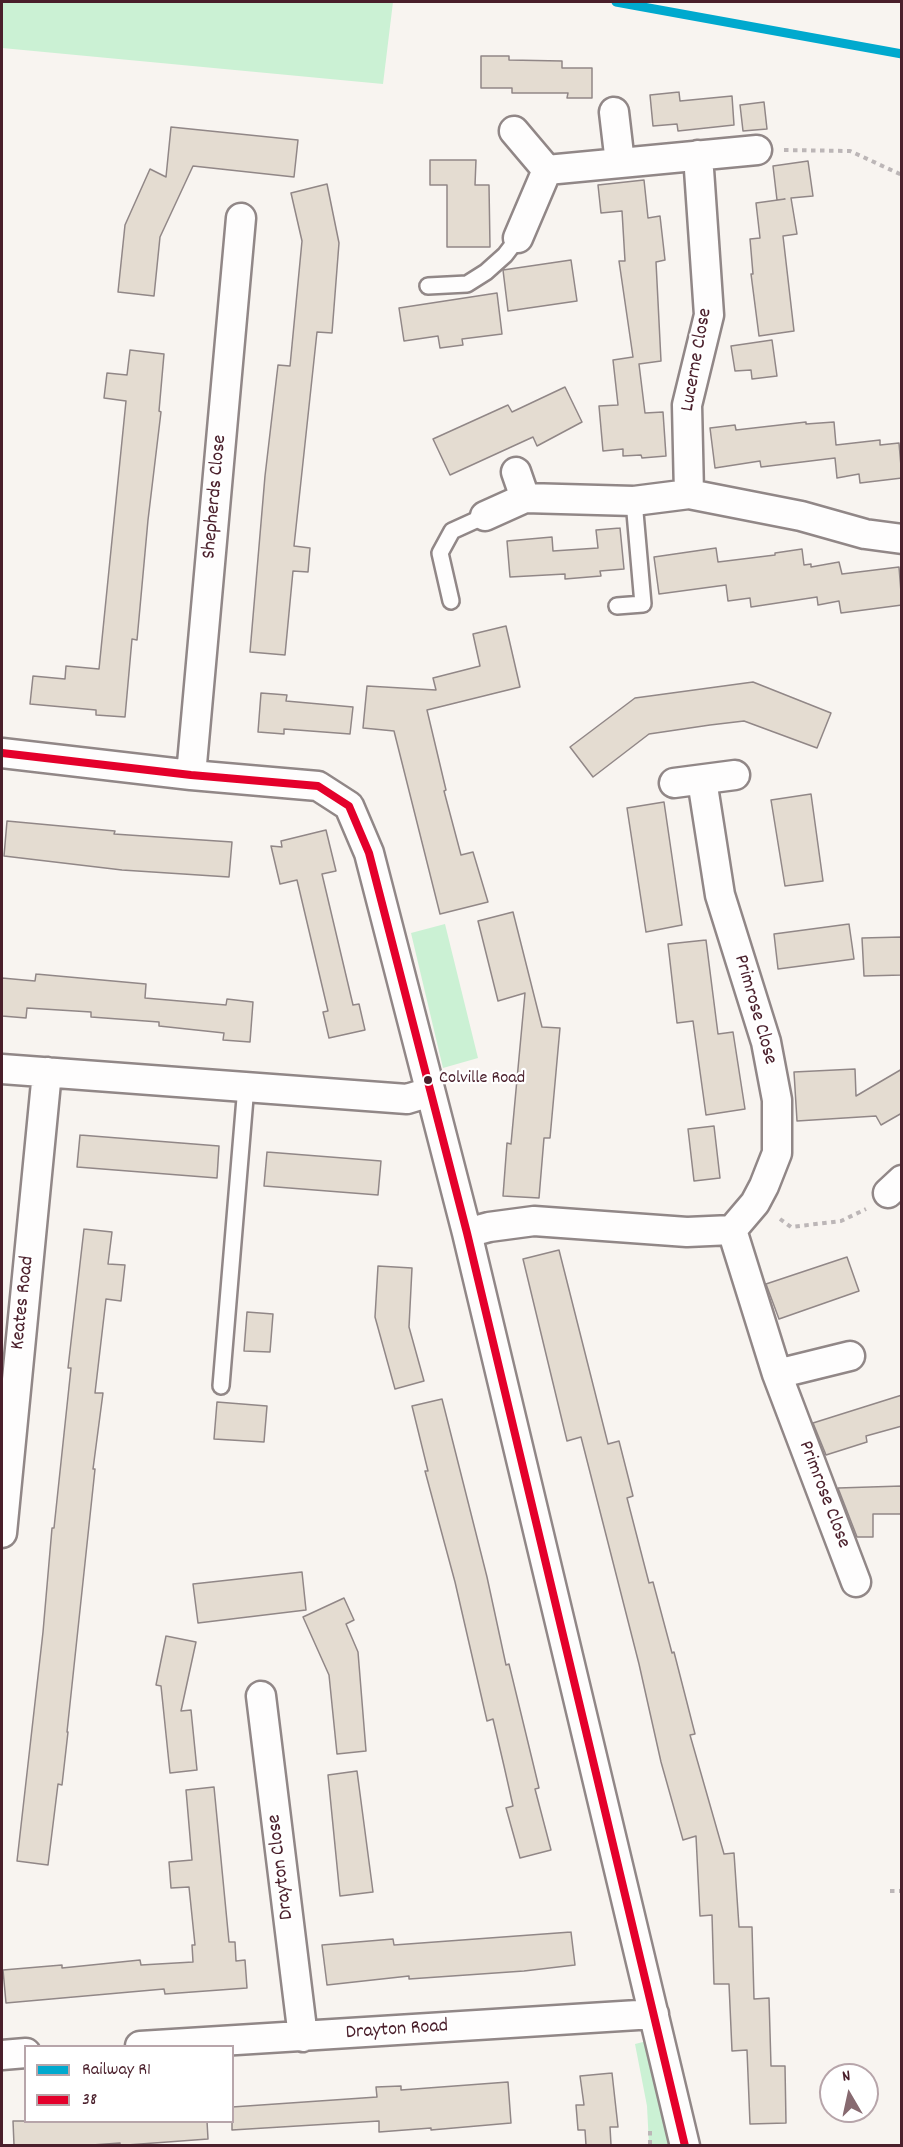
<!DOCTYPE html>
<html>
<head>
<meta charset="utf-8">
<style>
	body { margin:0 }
	#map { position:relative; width:903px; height:2147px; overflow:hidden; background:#f8f4f0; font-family:Dekko,sans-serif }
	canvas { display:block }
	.frame { position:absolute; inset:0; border:3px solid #4a1f2b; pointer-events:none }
	.legend { position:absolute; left:24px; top:2045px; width:210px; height:78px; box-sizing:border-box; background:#fff; border:2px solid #b7a5aa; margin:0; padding:8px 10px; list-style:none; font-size:18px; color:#4a1f2b }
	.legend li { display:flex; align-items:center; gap:12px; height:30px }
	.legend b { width:30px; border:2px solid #b7a5aa }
	.north { position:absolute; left:819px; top:2063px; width:60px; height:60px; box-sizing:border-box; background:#fff; border:2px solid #b7a5aa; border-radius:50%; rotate:351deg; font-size:16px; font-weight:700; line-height:24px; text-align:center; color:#4a1f2b }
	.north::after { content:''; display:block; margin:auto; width:21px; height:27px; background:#876a70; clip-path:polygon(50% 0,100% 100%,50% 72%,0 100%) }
</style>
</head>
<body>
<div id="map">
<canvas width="903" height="2147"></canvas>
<div class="frame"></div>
<ul class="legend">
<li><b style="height:8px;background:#00a9ce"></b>Railway R1</li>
<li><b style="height:8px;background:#e4002b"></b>38</li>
</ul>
<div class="north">N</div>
</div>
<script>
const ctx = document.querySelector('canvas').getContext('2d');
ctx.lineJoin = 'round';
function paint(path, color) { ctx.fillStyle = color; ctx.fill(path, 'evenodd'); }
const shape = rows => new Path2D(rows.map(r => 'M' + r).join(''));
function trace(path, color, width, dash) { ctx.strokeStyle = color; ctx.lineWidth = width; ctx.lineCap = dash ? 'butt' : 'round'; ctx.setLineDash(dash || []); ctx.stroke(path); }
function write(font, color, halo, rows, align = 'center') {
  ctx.font = font + ' Dekko,sans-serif'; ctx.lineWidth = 4.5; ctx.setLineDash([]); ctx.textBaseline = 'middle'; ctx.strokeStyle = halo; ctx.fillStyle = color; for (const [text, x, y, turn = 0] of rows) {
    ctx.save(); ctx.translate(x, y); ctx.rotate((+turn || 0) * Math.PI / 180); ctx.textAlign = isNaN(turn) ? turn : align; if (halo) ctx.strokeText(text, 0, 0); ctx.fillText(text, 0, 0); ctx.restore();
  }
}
const green = shape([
	[2,2,393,2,383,84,2,48],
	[445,924,478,1058,443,1068,411,933],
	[647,2041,672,2145,649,2145,647,2106,635,2044]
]);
const building = shape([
	[481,56,509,56,509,60,562,61,562,68,592,68,592,98,567,98,568,93,512,93,512,88,481,88,481,56],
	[679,92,680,101,732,96,734,125,678,131,677,124,653,126,650,95,679,92],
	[764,102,767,129,743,131,740,105,764,102],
	[171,127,298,140,294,177,193,166,160,237,154,296,118,292,125,225,150,169,166,177,171,127],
	[430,160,476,160,475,185,489,185,490,247,447,247,447,185,430,185,430,160],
	[808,161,813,196,791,198,797,234,783,236,794,331,759,336,751,274,753,274,750,239,760,238,756,203,785,199,777,200,773,166,808,161],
	[644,180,648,218,660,216,665,260,656,262,661,361,639,364,645,413,663,412,666,456,642,458,641,455,623,456,623,449,603,451,599,406,618,405,613,360,633,357,619,261,625,261,622,211,601,213,598,185,644,180],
	[327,184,339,243,332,333,317,332,294,546,310,548,308,572,293,571,285,655,250,652,265,476,278,365,290,366,302,241,291,193,327,184],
	[571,260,577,301,508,311,503,270,571,260],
	[497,293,502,334,462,339,463,345,440,348,438,336,404,341,399,308,497,293],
	[772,340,777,376,752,379,751,370,735,371,731,346,772,340],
	[130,350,164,354,159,411,161,412,148,520,137,640,132,639,125,717,96,715,96,710,30,704,33,676,65,679,66,666,99,669,126,401,104,398,107,373,127,375,130,350],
	[565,387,582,422,537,446,533,437,450,475,433,439,508,405,512,412,565,387],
	[806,422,806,424,834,422,836,445,880,440,880,445,899,443,902,478,860,483,859,474,837,478,835,458,761,467,760,461,715,468,710,428,735,425,736,430,806,422],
	[620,528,624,569,600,571,601,576,565,579,565,574,510,577,507,541,552,537,553,551,598,548,596,530,620,528],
	[716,548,718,562,775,555,775,553,802,549,804,565,811,564,811,567,839,562,842,574,899,567,902,605,841,613,839,601,818,605,817,597,751,607,750,598,728,601,726,585,659,594,654,557,716,548],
	[506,626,520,687,427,710,446,790,444,791,461,855,473,852,488,902,440,914,394,731,363,728,367,686,436,690,433,678,480,666,473,634,506,626],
	[753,682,831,713,817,748,744,721,710,725,649,734,593,777,570,747,635,698,753,682],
	[261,693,287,695,286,701,353,707,350,734,284,729,284,734,258,732,261,693],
	[811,794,823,881,785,886,771,800,811,794],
	[664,802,682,925,646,932,627,808,664,802],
	[7,821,115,831,114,834,232,842,229,877,122,870,4,856,7,821],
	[326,830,336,871,322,874,353,1005,359,1004,365,1030,329,1038,323,1012,328,1011,297,880,280,884,271,846,282,847,281,841,326,830],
	[513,912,542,1027,560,1028,550,1138,544,1138,539,1198,503,1196,507,1143,511,1144,525,993,498,1001,478,921,513,912],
	[849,924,854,959,778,969,774,934,849,924],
	[902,937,902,975,864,976,862,938,902,937],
	[706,940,718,1034,733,1032,745,1109,706,1115,693,1021,677,1023,668,944,706,940],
	[36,974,146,984,145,998,226,1005,227,999,253,1002,250,1042,223,1040,224,1033,159,1026,159,1022,91,1017,91,1012,27,1008,26,1018,2,1016,2,978,35,981,36,974],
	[855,1069,856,1096,902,1069,902,1113,881,1125,876,1116,797,1121,794,1072,855,1069],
	[714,1126,720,1178,694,1181,688,1129,714,1126],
	[80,1135,219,1146,217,1178,77,1167,80,1135],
	[267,1152,381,1161,378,1195,264,1186,267,1152],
	[84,1229,112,1232,108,1264,125,1265,121,1301,106,1299,95,1393,103,1393,93,1469,95,1469,67,1732,68,1732,62,1785,58,1784,48,1865,17,1861,43,1632,52,1528,54,1528,71,1368,68,1368,84,1229],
	[559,1250,608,1444,619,1441,633,1496,627,1498,649,1583,653,1582,672,1653,674,1652,695,1734,690,1735,724,1854,734,1853,739,1927,752,1927,754,1999,769,1998,771,2066,785,2066,786,2123,750,2124,747,2050,732,2051,729,1984,714,1984,712,1915,700,1916,696,1836,683,1840,661,1762,639,1664,581,1437,567,1441,523,1259,559,1250],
	[847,1257,859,1291,779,1319,766,1284,847,1257],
	[378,1266,412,1268,409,1327,424,1381,395,1389,375,1317,378,1266],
	[247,1312,273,1314,270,1352,244,1351,247,1312],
	[902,1395,902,1426,866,1436,867,1442,826,1455,813,1423,902,1395],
	[442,1399,487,1577,506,1665,509,1664,532,1759,539,1788,535,1789,551,1850,520,1858,506,1808,513,1806,504,1766,493,1719,487,1721,455,1582,425,1471,428,1471,412,1406,442,1399],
	[217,1402,267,1406,264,1442,214,1439,217,1402],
	[902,1486,902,1514,873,1514,873,1537,857,1537,838,1488,902,1486],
	[302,1572,306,1610,198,1623,193,1584,302,1572],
	[344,1598,354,1620,346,1624,358,1652,366,1751,337,1754,329,1675,303,1617,344,1598],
	[166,1636,196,1642,181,1711,191,1710,197,1770,170,1773,161,1686,156,1685,166,1636],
	[357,1771,373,1892,340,1896,328,1775,357,1771],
	[214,1787,229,1942,235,1942,236,1961,245,1960,247,1988,165,1994,164,1989,6,2003,3,1970,62,1965,62,1968,140,1960,141,1965,193,1962,192,1945,195,1945,189,1887,171,1888,169,1862,192,1860,186,1790,214,1787],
	[571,1932,575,1965,524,1971,409,1979,409,1976,327,1985,322,1945,393,1939,394,1945,571,1932],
	[612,2073,618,2127,610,2127,611,2145,586,2145,585,2130,578,2130,576,2105,584,2105,580,2076,612,2073],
	[508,2082,511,2123,431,2130,431,2128,379,2132,379,2121,232,2130,232,2107,377,2097,376,2087,401,2086,401,2090,508,2082],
	[13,2121,207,2121,208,2139,127,2145,120,2145,120,2143,92,2145,14,2145,13,2121]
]);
const path = shape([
	[784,150,850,151,902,175],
	[780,1219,791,1227,841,1221,866,1209],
	[890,1891,902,1891],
	[650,2131,650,2146]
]);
const lane = shape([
	[428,286,467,284,486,272,505,255,518,238],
	[451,601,440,553,452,531,485,516],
	[617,606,643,604,634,501],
	[221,1386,246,1086]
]);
const street = shape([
	[614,112,620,163],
	[514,131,547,170,518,238],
	[698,155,709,315,687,405,689,494,801,516,865,534,902,539],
	[547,170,757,150],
	[525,498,634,501,689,494],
	[485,516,525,498,516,472],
	[2,753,191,775,318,786,349,806,369,853,467,1233,685,2146],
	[191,775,241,218],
	[674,783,735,775],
	[2,1069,407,1099,430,1092],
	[888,1193,902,1180],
	[732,1230,777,1374,856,1582],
	[467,1233,489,1227,534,1221,687,1232,732,1230,755,1203,764,1186,777,1153,777,1100,766,1042,720,895,702,780],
	[777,1374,850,1356],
	[2,1533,47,1072],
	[261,1696,303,2037],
	[140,2046,654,2014],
	[2,2055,26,2053]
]);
const bus1 = shape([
	[2,753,191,775,318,786,349,806,369,853,467,1233,685,2146]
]);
const rail1 = shape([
	[616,2,902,54]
]);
const markers = [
	[428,1080,5,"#4a1f2b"]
];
const busNames = [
	["Colville Road",439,1080]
];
const streetNames = [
	["Lucerne Close",698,360,-80],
	["Shepherds Close",216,497,-85],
	["Primrose Close",754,1010,74],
	["Keates Road",24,1303,-84],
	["Primrose Close",823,1495,69],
	["Drayton Close",282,1867,-97],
	["Drayton Road",397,2031,-4]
];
paint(green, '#cbf1d4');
paint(building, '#e4dcd1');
trace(building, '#918787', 1.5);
trace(lane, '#918787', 20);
trace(street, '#918787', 33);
trace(path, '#bcb6b7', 4, [4.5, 4.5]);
trace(lane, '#fefdfd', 15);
trace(street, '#fefdfd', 28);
trace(bus1, '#e4002b', 8);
trace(rail1, '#00a9ce', 9);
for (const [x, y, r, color] of markers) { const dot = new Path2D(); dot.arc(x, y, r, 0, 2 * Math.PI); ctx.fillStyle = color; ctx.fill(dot); trace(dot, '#fff', 2); }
write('18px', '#4a1f2b', '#fff', busNames, 'left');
write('20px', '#4a1f2b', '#fff', streetNames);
</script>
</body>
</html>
